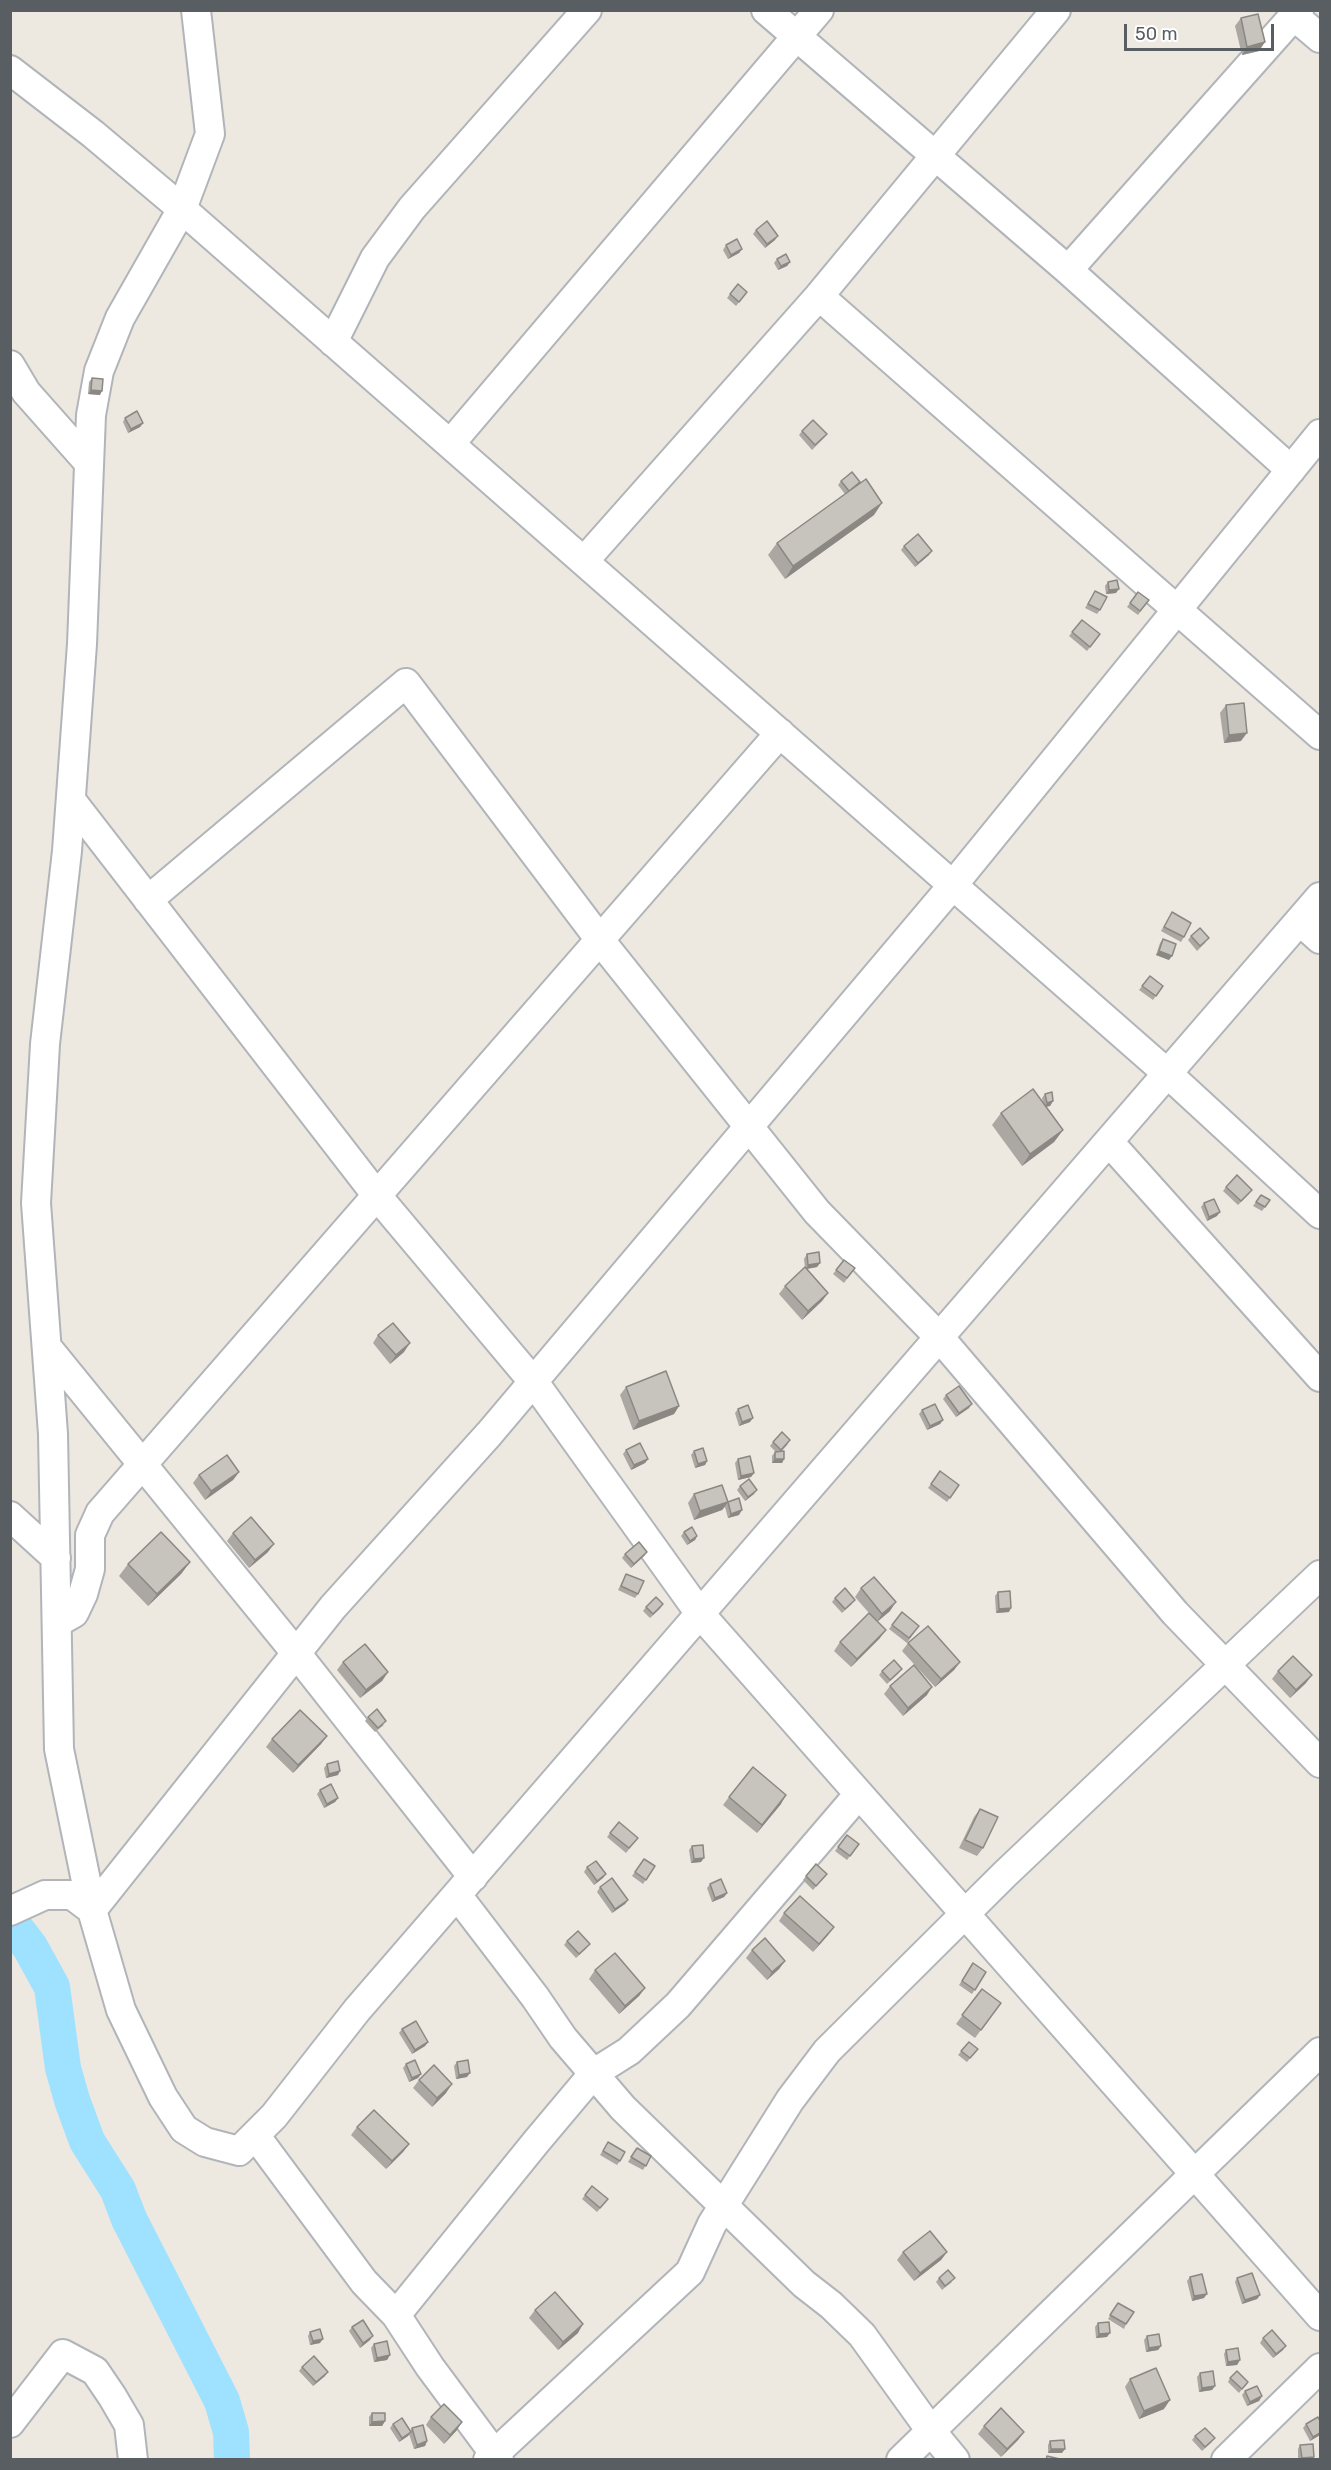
<!DOCTYPE html>
<html>
<head>
<meta charset="utf-8">
<style>
	body { margin:0 }
	#map { position:relative; width:1331px; height:2470px; overflow:hidden; background:#ede8e0; font-family:Rubik,sans-serif }
	canvas { display:block }
	.frame { position:absolute; inset:0; border:12px solid #595e62; pointer-events:none }
	.scale { position:absolute; left:1124px; top:24px; width:150px; height:27px; box-sizing:border-box; border:3px solid #595e62; border-top:0; padding-left:8px; font-size:18px; line-height:21px; white-space:nowrap; color:#595e62; -webkit-text-stroke:4px #fff; paint-order:stroke }
</style>
</head>
<body>
<div id="map">
<canvas width="1331" height="2470"></canvas>
<div class="frame"></div>
<div class="scale">50 m</div>
</div>
<script>
const ctx = document.querySelector('canvas').getContext('2d');
ctx.lineJoin = 'round';
const shape = rows => new Path2D(rows.map(r => 'M' + r).join(''));
function trace(path, color, width, dash) { ctx.strokeStyle = color; ctx.lineWidth = width; ctx.lineCap = dash ? 'butt' : 'round'; ctx.setLineDash(dash || []); ctx.stroke(path); }
function paint(path, color) { ctx.fillStyle = color; ctx.fill(path, 'evenodd'); }
const river = shape([
	[10,1921,30,1947,52,1987,63,2068,72,2100,87,2141,118,2190,129,2219,222,2401,231,2432,232,2460]
]);
const minor = shape([
	[196,10,210,134,182,209,120,318,99,371,91,415,82,644,67,851,45,1044,36,1203,53,1434,59,1749,92,1910,121,2010,163,2097,184,2129,205,2142,239,2151,274,2116,357,2010,1320,897],
	[766,10,1068,270,1291,470],
	[1294,16,1320,38],
	[10,70,93,134,182,209,1168,1074,1320,1214],
	[1068,270,1299,10],
	[819,296,1320,735],
	[333,342,375,258,412,208,587,10],
	[10,365,26,392,88,462],
	[450,444,819,10],
	[584,561,819,296,1056,10],
	[71,800,378,1197,536,1385,701,1615,1320,2316],
	[148,900,406,683,607,949,817,1212,940,1338,1175,1613,1320,1763],
	[1300,921,1320,939],
	[1109,1142,1320,1377],
	[47,1347,300,1658,473,1877],
	[10,1516,56,1558],
	[58,1622,74,1613,83,1594,90,1569,90,1535,100,1513,780,733],
	[457,1895,535,1997,563,2038,623,2108,804,2284,831,2305,862,2335,931,2431,955,2460],
	[10,1911,45,1895,72,1895,92,1910,333,1607,489,1434,953,885,1320,434],
	[255,2135,364,2282,396,2315,430,2367,499,2460],
	[396,2315,536,2142,594,2073,629,2051,678,2005,859,1794],
	[10,2423,63,2354,95,2371,112,2396,129,2425,133,2460],
	[488,2460,690,2272,712,2224,724,2205,790,2100,827,2051,1005,1874,1320,1575],
	[901,2460,1320,2052],
	[1226,2460,1320,2368]
]);
const wall = shape([
	[1241,18,1259,51,1242,55,1235,26],
	[756,230,775,240,765,248,753,234],
	[726,245,742,249,739,253,728,259,723,250],
	[777,259,790,262,787,266,778,270,774,263],
	[747,292,736,306,727,298,730,294],
	[92,378,100,395,88,394,89,382],
	[125,418,143,423,140,427,128,433,123,422],
	[802,431,827,434,824,438,812,450,799,435],
	[841,481,858,485,874,515,785,579,768,555,777,543,845,494,838,485],
	[904,546,929,555,915,567,901,550],
	[1108,582,1116,593,1106,594,1105,586],
	[1095,591,1100,610,1097,614,1085,608],
	[1138,592,1149,600,1138,615,1127,607],
	[1082,620,1100,634,1087,651,1069,636],
	[1226,705,1241,741,1224,743,1220,713],
	[1172,912,1184,937,1181,942,1161,931],
	[1191,936,1206,942,1197,951,1188,940],
	[1163,939,1169,960,1156,955,1160,943],
	[1150,976,1163,986,1153,1000,1139,990],
	[1045,1094,1053,1101,1050,1106,1046,1107,1063,1130,1054,1142,1022,1166,992,1125,1001,1113,1043,1103,1042,1098],
	[1226,1187,1249,1194,1238,1205,1223,1191],
	[1261,1195,1270,1200,1262,1211,1253,1206],
	[1204,1203,1217,1216,1207,1221,1201,1207],
	[807,1254,820,1263,817,1267,807,1269,828,1293,822,1301,802,1320,779,1294,785,1286,805,1268,804,1259],
	[844,1260,855,1268,844,1283,833,1274],
	[378,1335,404,1352,390,1364,373,1343],
	[626,1387,679,1406,674,1414,633,1430,620,1395],
	[946,1395,969,1408,956,1417,943,1399],
	[738,1409,750,1422,739,1426,735,1413],
	[922,1410,943,1420,940,1424,927,1430,919,1414],
	[773,1442,788,1444,781,1452,784,1459,782,1463,772,1463,772,1456,775,1452,776,1452,770,1446],
	[626,1450,648,1459,645,1463,631,1470,623,1454],
	[694,1451,707,1461,705,1465,695,1468,691,1455],
	[738,1459,754,1473,751,1477,738,1480,735,1463],
	[940,1471,959,1485,947,1502,928,1488],
	[239,1472,233,1480,205,1500,193,1483,199,1475],
	[740,1486,754,1494,745,1501,737,1490],
	[694,1494,728,1502,739,1515,728,1518,725,1507,722,1510,694,1520,688,1503],
	[684,1532,697,1536,695,1540,687,1545,681,1536],
	[233,1533,268,1552,249,1568,227,1541],
	[647,1552,644,1556,631,1568,622,1558,625,1554],
	[190,1562,181,1574,148,1606,119,1576,128,1564],
	[626,1574,638,1594,635,1598,618,1590],
	[861,1588,890,1611,878,1621,880,1638,851,1667,834,1651,840,1642,869,1613,855,1597],
	[998,1592,1009,1612,996,1613,995,1596],
	[835,1598,852,1604,842,1613,832,1602],
	[663,1604,660,1609,650,1618,643,1611,646,1607],
	[902,1612,919,1626,907,1643,889,1629],
	[908,1643,960,1662,954,1670,935,1687,902,1651],
	[343,1662,388,1672,382,1681,360,1698,337,1670],
	[882,1671,899,1673,887,1684,879,1675],
	[1278,1671,1306,1683,1290,1698,1272,1679],
	[890,1686,927,1695,903,1716,884,1694],
	[368,1717,384,1725,375,1732,365,1721],
	[327,1736,321,1744,293,1773,266,1747,272,1739],
	[327,1764,338,1775,326,1778,324,1768],
	[320,1790,338,1798,335,1802,324,1808,317,1794],
	[729,1797,781,1804,757,1833,723,1805],
	[980,1809,983,1848,977,1856,959,1848,974,1817],
	[610,1833,638,1838,626,1853,607,1837],
	[847,1835,859,1844,847,1860,835,1851],
	[692,1846,701,1862,691,1863,689,1850],
	[644,1859,655,1866,643,1884,632,1876],
	[587,1867,606,1874,603,1878,594,1885,584,1872],
	[827,1874,813,1890,803,1880,806,1876],
	[710,1884,727,1893,724,1897,712,1902,707,1888],
	[600,1887,628,1900,625,1904,612,1913,597,1892],
	[784,1913,828,1935,813,1952,779,1921],
	[567,1941,587,1948,576,1958,564,1945],
	[752,1950,785,1961,779,1969,767,1980,746,1958],
	[973,1963,986,1972,972,1994,959,1985],
	[595,1970,645,1988,639,1996,619,2014,589,1979],
	[982,1989,1001,2003,975,2038,956,2024],
	[402,2029,428,2042,425,2046,412,2054,399,2033],
	[969,2042,978,2049,967,2062,958,2055],
	[457,2062,467,2077,456,2079,454,2066],
	[406,2064,421,2074,418,2078,409,2082,403,2068],
	[419,2080,446,2093,432,2107,413,2088],
	[357,2127,409,2144,403,2152,386,2169,351,2135],
	[608,2142,620,2161,617,2165,600,2155],
	[637,2148,651,2156,643,2170,628,2162],
	[585,2195,605,2203,597,2212,582,2199],
	[903,2252,947,2252,941,2260,914,2281,897,2260],
	[1190,2277,1204,2298,1192,2301,1187,2281],
	[939,2278,952,2282,942,2290,936,2282],
	[1237,2278,1260,2295,1257,2299,1242,2304,1235,2282],
	[1118,2303,1126,2324,1124,2329,1108,2319],
	[535,2310,578,2333,558,2350,529,2318],
	[1098,2323,1107,2337,1096,2338,1095,2327],
	[352,2327,370,2340,360,2348,349,2331],
	[310,2332,320,2343,310,2345,308,2336],
	[1147,2336,1161,2346,1158,2350,1146,2352,1144,2340],
	[1263,2338,1283,2350,1273,2358,1260,2343],
	[374,2344,390,2355,387,2360,374,2362,371,2348],
	[1226,2350,1240,2360,1237,2365,1226,2366,1224,2354],
	[302,2367,325,2376,313,2386,299,2371],
	[1200,2373,1215,2386,1212,2390,1199,2392,1197,2377],
	[1230,2378,1248,2382,1239,2393,1228,2382],
	[1130,2379,1164,2409,1139,2419,1125,2387],
	[1245,2391,1262,2396,1259,2401,1247,2406,1242,2395],
	[372,2413,385,2421,382,2426,369,2426,369,2417],
	[431,2417,457,2430,444,2444,426,2425],
	[393,2424,410,2431,412,2428,427,2441,425,2446,414,2449,409,2434,408,2436,399,2442,390,2428],
	[1306,2424,1320,2435,1310,2441,1303,2428],
	[984,2426,1024,2432,1018,2440,1001,2457,978,2434],
	[1195,2436,1212,2442,1202,2451,1192,2440],
	[1050,2441,1062,2453,1048,2453,1048,2445],
	[1300,2445,1314,2457,1313,2460,1298,2460,1298,2449]
]);
const shadedWall = shape([
	[1265,42,1259,51,1242,55,1247,47],
	[778,236,775,240,765,248,767,244],
	[742,249,739,253,728,259,731,255],
	[790,262,787,266,778,270,781,266],
	[91,390,102,391,100,395,88,394],
	[143,423,140,427,128,433,131,429],
	[882,503,874,515,785,579,793,566],
	[932,551,929,555,915,567,918,563],
	[1119,589,1116,593,1106,594,1109,590],
	[1247,733,1241,741,1224,743,1229,735],
	[1159,951,1172,956,1169,960,1156,955],
	[1053,1101,1050,1106,1044,1107,1047,1103],
	[1063,1130,1054,1142,1022,1166,1030,1154],
	[1220,1212,1217,1216,1207,1221,1209,1217],
	[820,1263,817,1267,806,1269,808,1265],
	[828,1293,822,1301,802,1320,808,1311],
	[410,1343,404,1352,390,1364,396,1355],
	[972,1404,969,1408,956,1417,959,1413],
	[679,1406,674,1414,633,1430,639,1421],
	[753,1418,750,1422,739,1426,742,1422],
	[943,1420,940,1424,927,1430,930,1426],
	[648,1459,645,1463,631,1470,634,1465],
	[775,1459,784,1459,782,1463,772,1463],
	[707,1461,705,1465,695,1468,698,1464],
	[239,1472,233,1480,205,1500,211,1491],
	[754,1473,751,1477,738,1480,741,1476],
	[757,1490,754,1494,745,1501,748,1497],
	[728,1502,722,1510,694,1520,700,1511],
	[742,1510,739,1515,728,1518,731,1514],
	[697,1536,695,1540,687,1545,690,1541],
	[274,1544,268,1552,249,1568,255,1560],
	[647,1552,644,1556,631,1568,634,1564],
	[190,1562,181,1574,148,1606,157,1594],
	[896,1602,890,1611,877,1622,882,1614],
	[1011,1608,1009,1612,996,1613,999,1609],
	[886,1630,880,1638,851,1667,857,1659],
	[960,1662,954,1670,935,1687,941,1679],
	[388,1672,382,1681,360,1698,366,1690],
	[1312,1675,1306,1683,1290,1698,1296,1690],
	[932,1687,927,1695,903,1716,908,1708],
	[327,1736,321,1744,293,1773,298,1765],
	[340,1771,338,1775,326,1778,329,1774],
	[786,1795,781,1804,757,1833,762,1825],
	[338,1798,335,1802,324,1808,327,1804],
	[704,1858,701,1862,691,1863,694,1859],
	[606,1874,603,1878,594,1885,597,1881],
	[727,1893,724,1897,712,1902,715,1898],
	[628,1900,625,1904,612,1913,615,1909],
	[834,1927,828,1935,813,1952,819,1944],
	[785,1961,779,1969,767,1980,772,1972],
	[645,1988,639,1996,619,2014,625,2006],
	[428,2042,425,2046,412,2054,415,2050],
	[470,2073,467,2077,456,2079,459,2075],
	[421,2074,418,2078,409,2082,412,2078],
	[452,2084,446,2093,432,2107,437,2098],
	[409,2144,403,2152,386,2169,392,2161],
	[947,2252,941,2260,914,2281,920,2273],
	[1207,2294,1204,2298,1192,2301,1194,2296],
	[1260,2295,1257,2299,1242,2304,1245,2300],
	[583,2324,578,2333,558,2350,563,2342],
	[1110,2333,1107,2337,1096,2338,1099,2334],
	[373,2336,370,2340,360,2348,363,2343],
	[323,2339,320,2343,310,2345,313,2341],
	[1161,2346,1158,2350,1146,2352,1149,2348],
	[1286,2346,1283,2350,1273,2358,1276,2354],
	[390,2355,387,2360,374,2362,377,2358],
	[1240,2360,1237,2365,1226,2366,1228,2362],
	[328,2372,325,2376,313,2386,316,2382],
	[1215,2386,1212,2390,1199,2392,1202,2388],
	[1262,2396,1259,2401,1247,2406,1250,2402],
	[1170,2400,1164,2409,1139,2419,1144,2411],
	[385,2421,382,2426,369,2426,372,2422],
	[462,2422,457,2430,444,2444,450,2435],
	[411,2432,408,2436,399,2442,402,2438],
	[1024,2432,1018,2440,1001,2457,1007,2449],
	[1320,2433,1320,2435,1310,2441,1313,2437],
	[427,2441,425,2446,414,2449,417,2445],
	[1051,2449,1065,2449,1062,2453,1048,2453],
	[1314,2457,1313,2460,1301,2460,1302,2458]
]);
const building = shape([
	[1258,14,1265,42,1247,47,1241,18,1258,14],
	[767,221,778,236,767,244,756,230,767,221],
	[737,239,742,249,731,255,726,245,737,239],
	[786,254,790,262,781,266,777,259,786,254],
	[738,284,747,292,739,302,730,294,738,284],
	[92,378,103,379,102,391,91,390,92,378],
	[137,411,143,423,131,429,125,418,137,411],
	[813,420,827,434,815,445,802,431,813,420],
	[852,472,860,482,849,491,841,481,852,472],
	[866,479,882,503,793,566,777,543,866,479],
	[918,534,932,551,918,563,904,546,918,534],
	[1117,580,1119,589,1109,590,1108,582,1117,580],
	[1095,591,1107,597,1100,610,1088,604,1095,591],
	[1138,592,1149,600,1140,611,1130,603,1138,592],
	[1082,620,1100,634,1090,647,1072,632,1082,620],
	[1244,703,1247,733,1229,735,1226,705,1244,703],
	[1172,912,1191,923,1184,937,1164,927,1172,912],
	[1200,928,1209,938,1200,946,1191,936,1200,928],
	[1163,939,1176,944,1172,956,1159,951,1163,939],
	[1150,976,1163,986,1156,996,1142,986,1150,976],
	[1033,1089,1063,1130,1030,1154,1001,1113,1033,1089],
	[1052,1092,1053,1101,1047,1103,1045,1094,1052,1092],
	[1237,1175,1252,1190,1241,1201,1226,1187,1237,1175],
	[1261,1195,1270,1200,1265,1207,1256,1202,1261,1195],
	[1214,1199,1220,1212,1209,1217,1204,1203,1214,1199],
	[819,1252,820,1263,808,1265,807,1254,819,1252],
	[844,1260,855,1268,847,1278,836,1270,844,1260],
	[805,1267,828,1293,808,1311,785,1286,805,1267],
	[393,1323,410,1343,396,1355,378,1335,393,1323],
	[666,1371,679,1406,639,1421,626,1387,666,1371],
	[959,1386,972,1404,959,1413,946,1395,959,1386],
	[935,1404,943,1420,930,1426,922,1410,935,1404],
	[748,1405,753,1418,742,1422,738,1409,748,1405],
	[782,1432,790,1440,781,1450,773,1442,782,1432],
	[640,1443,648,1459,634,1465,626,1450,640,1443],
	[703,1448,707,1461,698,1464,694,1451,703,1448],
	[784,1451,784,1459,775,1459,775,1452,784,1451],
	[227,1455,239,1472,211,1491,199,1475,227,1455],
	[750,1456,754,1473,741,1476,738,1459,750,1456],
	[940,1471,959,1485,950,1498,931,1484,940,1471],
	[749,1479,757,1490,748,1497,740,1486,749,1479],
	[722,1485,728,1502,700,1511,694,1494,722,1485],
	[739,1498,742,1510,731,1514,728,1502,739,1498],
	[251,1517,274,1544,255,1560,233,1533,251,1517],
	[692,1527,697,1536,690,1541,684,1532,692,1527],
	[161,1532,190,1562,157,1594,128,1564,161,1532],
	[639,1542,647,1552,634,1564,625,1554,639,1542],
	[626,1574,644,1581,638,1594,621,1586,626,1574],
	[874,1577,896,1602,882,1614,861,1588,874,1577],
	[845,1588,855,1600,845,1609,835,1598,845,1588],
	[1010,1591,1011,1608,999,1609,998,1592,1010,1591],
	[656,1597,663,1604,653,1614,646,1607,656,1597],
	[902,1612,919,1626,909,1638,892,1625,902,1612],
	[869,1613,886,1630,857,1659,840,1642,869,1613],
	[928,1626,960,1662,941,1679,908,1643,928,1626],
	[365,1644,388,1672,366,1690,343,1662,365,1644],
	[1293,1656,1312,1675,1296,1690,1278,1671,1293,1656],
	[894,1660,902,1669,890,1680,882,1671,894,1660],
	[914,1665,932,1687,908,1708,890,1686,914,1665],
	[377,1709,386,1721,378,1728,368,1717,377,1709],
	[300,1710,327,1736,298,1765,272,1739,300,1710],
	[338,1761,340,1771,329,1774,327,1764,338,1761],
	[753,1767,786,1795,762,1825,729,1797,753,1767],
	[331,1784,338,1798,327,1804,320,1790,331,1784],
	[980,1809,998,1817,983,1848,965,1840,980,1809],
	[619,1822,638,1838,629,1848,610,1833,619,1822],
	[847,1835,859,1844,850,1856,838,1847,847,1835],
	[703,1845,704,1858,694,1859,692,1846,703,1845],
	[644,1859,655,1866,646,1880,635,1872,644,1859],
	[596,1861,606,1874,597,1881,587,1867,596,1861],
	[816,1864,827,1874,816,1886,806,1876,816,1864],
	[612,1878,628,1900,615,1909,600,1887,612,1878],
	[721,1879,727,1893,715,1898,710,1884,721,1879],
	[800,1896,834,1927,819,1944,784,1913,800,1896],
	[578,1931,590,1944,579,1954,567,1941,578,1931],
	[765,1938,785,1961,772,1972,752,1950,765,1938],
	[615,1953,645,1988,625,2006,595,1970,615,1953],
	[973,1963,986,1972,975,1990,962,1981,973,1963],
	[982,1989,1001,2003,981,2030,962,2015,982,1989],
	[416,2021,428,2042,415,2050,402,2029,416,2021],
	[969,2042,978,2049,970,2058,961,2051,969,2042],
	[415,2060,421,2074,412,2078,406,2064,415,2060],
	[468,2060,470,2073,459,2075,457,2062,468,2060],
	[434,2065,452,2084,437,2098,419,2080,434,2065],
	[374,2110,409,2144,392,2161,357,2127,374,2110],
	[608,2142,625,2152,620,2161,603,2151,608,2142],
	[637,2148,651,2156,646,2166,631,2157,637,2148],
	[592,2186,608,2199,600,2208,585,2195,592,2186],
	[930,2231,947,2252,920,2273,903,2252,930,2231],
	[948,2270,955,2278,945,2286,939,2278,948,2270],
	[1252,2273,1260,2295,1245,2300,1237,2278,1252,2273],
	[1202,2274,1207,2294,1194,2296,1190,2277,1202,2274],
	[555,2292,583,2324,563,2342,535,2310,555,2292],
	[1118,2303,1134,2312,1126,2324,1110,2315,1118,2303],
	[363,2320,373,2336,363,2343,352,2327,363,2320],
	[1109,2322,1110,2333,1099,2334,1098,2323,1109,2322],
	[320,2329,323,2339,313,2341,310,2332,320,2329],
	[1272,2330,1286,2346,1276,2354,1263,2338,1272,2330],
	[1159,2334,1161,2346,1149,2348,1147,2336,1159,2334],
	[387,2341,390,2355,377,2358,374,2344,387,2341],
	[1238,2348,1240,2360,1228,2362,1226,2350,1238,2348],
	[314,2356,328,2372,316,2382,302,2367,314,2356],
	[1156,2368,1170,2400,1144,2411,1130,2379,1156,2368],
	[1213,2371,1215,2386,1202,2388,1200,2373,1213,2371],
	[1237,2371,1248,2382,1242,2389,1230,2378,1237,2371],
	[1257,2386,1262,2396,1250,2402,1245,2391,1257,2386],
	[444,2404,462,2422,450,2435,431,2417,444,2404],
	[1001,2408,1024,2432,1007,2449,984,2426,1001,2408],
	[372,2413,385,2413,385,2421,372,2422,372,2413],
	[1318,2417,1320,2421,1320,2433,1313,2437,1306,2424,1318,2417],
	[402,2418,411,2432,402,2438,393,2424,402,2418],
	[423,2425,427,2441,417,2445,412,2428,423,2425],
	[1205,2428,1215,2438,1205,2447,1195,2436,1205,2428],
	[1064,2440,1065,2449,1051,2449,1050,2441,1064,2440],
	[1313,2444,1314,2457,1302,2458,1300,2445,1313,2444],
	[1047,2456,1064,2460,1046,2460,1047,2456]
]);
trace(river, '#9ee2ff', 36);
trace(minor, '#b1b5b9', 32);
trace(minor, '#fff', 28);
paint(wall, '#aba8a3');
paint(shadedWall, '#8b8884');
paint(building, '#c7c3bd');
trace(building, '#8b8884', 1.5);
</script>
</body>
</html>
